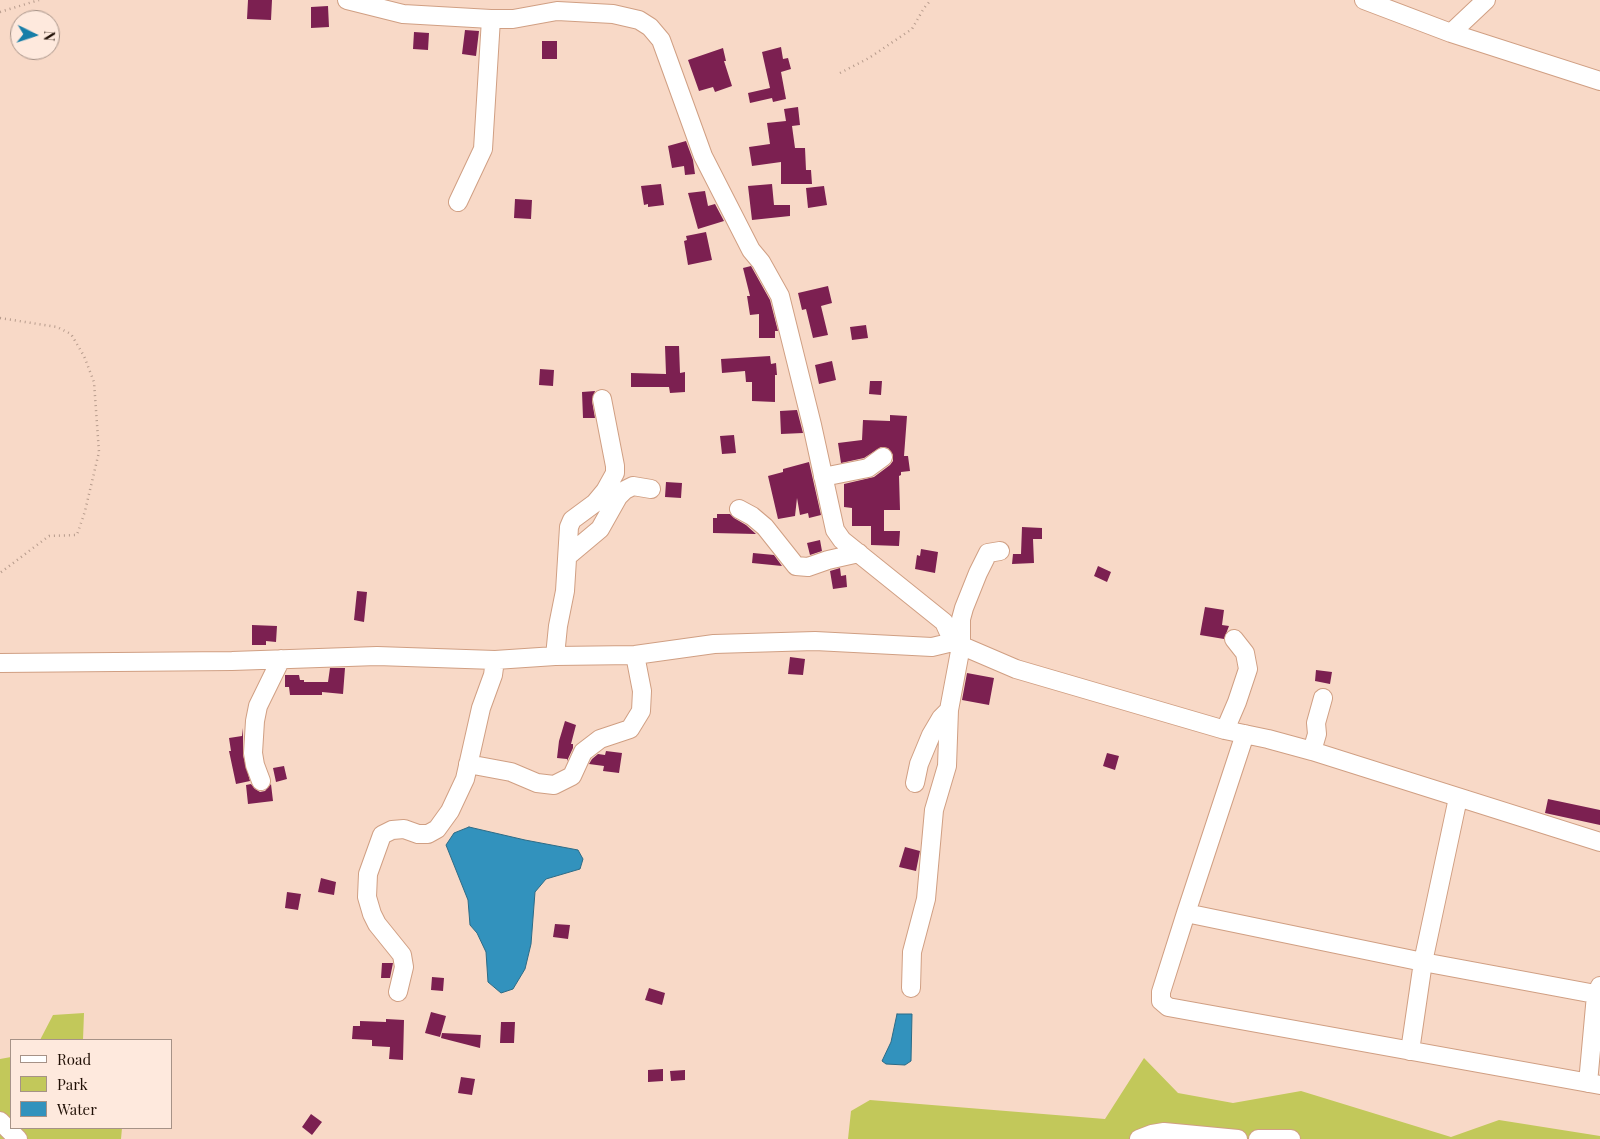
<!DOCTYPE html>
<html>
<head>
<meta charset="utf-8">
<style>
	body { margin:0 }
	#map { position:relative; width:1600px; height:1139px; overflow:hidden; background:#f8d9c7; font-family:"Playfair Display",serif }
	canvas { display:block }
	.legend { position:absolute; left:10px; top:1039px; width:162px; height:90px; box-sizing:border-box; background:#fee9dd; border:1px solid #a69287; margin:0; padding:6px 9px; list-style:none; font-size:15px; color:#211006 }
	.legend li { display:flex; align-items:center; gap:10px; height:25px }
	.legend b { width:25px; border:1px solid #a69287 }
	.north { position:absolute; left:10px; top:10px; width:50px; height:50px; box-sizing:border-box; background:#fee9dd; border:1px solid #a69287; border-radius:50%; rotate:94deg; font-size:14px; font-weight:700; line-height:20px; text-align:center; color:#211006 }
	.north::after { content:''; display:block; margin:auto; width:18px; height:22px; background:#177ea8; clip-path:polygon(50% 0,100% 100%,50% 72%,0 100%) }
</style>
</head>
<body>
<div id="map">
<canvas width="1600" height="1139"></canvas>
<ul class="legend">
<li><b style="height:6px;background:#fff"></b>Road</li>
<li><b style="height:14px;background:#c2c85a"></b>Park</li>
<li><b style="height:14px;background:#3292bd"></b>Water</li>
</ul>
<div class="north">N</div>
</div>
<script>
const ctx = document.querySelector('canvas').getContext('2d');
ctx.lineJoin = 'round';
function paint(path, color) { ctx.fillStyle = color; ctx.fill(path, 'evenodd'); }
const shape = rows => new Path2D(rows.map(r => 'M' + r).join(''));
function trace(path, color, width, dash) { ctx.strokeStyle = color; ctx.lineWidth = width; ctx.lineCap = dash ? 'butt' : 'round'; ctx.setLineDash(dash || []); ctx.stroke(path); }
const green = shape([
	[84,1013,83,1040,40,1040,53,1015],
	[11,1057,11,1128,122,1128,121,1139,0,1139,0,1059],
	[1144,1058,1178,1093,1233,1103,1301,1091,1451,1137,1499,1120,1600,1136,1600,1139,848,1139,851,1111,870,1100,1105,1119]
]);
const water = shape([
	[469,827,525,840,578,850,583,859,580,869,546,879,535,892,531,944,525,969,513,989,501,993,488,982,486,952,477,933,470,925,468,900,446,845,454,833,469,827],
	[897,1014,912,1014,911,1061,905,1065,886,1064,882,1061,891,1042,897,1014]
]);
const building = shape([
	[248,0,272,0,271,20,247,19],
	[328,6,329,27,311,28,311,7],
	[465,30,479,31,476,56,462,54],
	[414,32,429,33,428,50,413,49],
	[542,41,557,41,557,59,542,59],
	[781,47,783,59,788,58,791,69,781,72,786,99,773,102,772,98,750,103,748,93,770,88,762,52],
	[723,48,726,61,724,61,732,86,715,92,713,87,699,91,688,60],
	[798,107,800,125,792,126,795,148,805,148,806,170,811,170,812,184,781,184,781,162,752,166,749,147,770,144,767,123,786,121,784,109],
	[686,141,693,160,695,174,685,175,684,166,672,168,668,146],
	[661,184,664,205,648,207,648,204,644,205,641,186],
	[772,184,774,205,790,205,790,216,752,220,748,186],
	[824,186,827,205,808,208,806,188],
	[705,191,708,206,715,204,724,221,698,229,688,193],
	[515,199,532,200,531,219,514,218],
	[706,232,712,260,688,265,684,241,687,240,686,236],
	[751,266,770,300,778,331,775,331,775,338,759,338,759,314,750,315,747,296,750,296,743,268],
	[828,286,832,303,821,306,828,335,813,338,806,309,802,310,798,293],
	[866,325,868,338,852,340,850,327],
	[665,346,679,346,680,373,685,372,685,392,670,393,669,387,631,387,631,373,666,374],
	[770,356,771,364,776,363,777,375,775,375,775,402,752,401,752,382,746,382,745,371,722,373,721,359],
	[832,361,836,380,819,384,815,365],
	[540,369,554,370,553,386,539,385],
	[870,381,882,381,881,395,869,394],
	[595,391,592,401,595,418,583,418,582,392],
	[797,410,803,433,781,434,780,411],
	[890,415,907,416,904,456,908,456,910,471,901,472,901,475,899,476,900,510,884,510,884,531,900,531,899,546,871,545,871,526,852,526,852,508,844,507,844,484,874,477,890,465,893,461,893,455,888,448,881,447,864,458,841,463,838,443,862,440,863,420,890,421],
	[734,435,736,453,722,454,720,436],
	[809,462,821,515,809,518,808,513,800,515,797,498,795,516,778,519,768,476,783,472,783,469],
	[666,482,682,483,681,498,665,497],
	[717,514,730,514,734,518,746,525,756,534,713,533,713,518,717,518],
	[1022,527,1042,528,1042,539,1033,539,1034,563,1012,564,1013,554,1021,554],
	[820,540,822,551,810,555,807,543],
	[921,549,938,552,935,573,915,569,917,555,920,556],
	[753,553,774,555,782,566,752,563],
	[1098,566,1111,572,1107,582,1094,576],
	[840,568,841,576,846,575,847,587,833,589,830,571],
	[357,591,367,592,364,622,354,620],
	[1205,607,1224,610,1222,625,1229,626,1224,639,1200,635],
	[252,625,277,626,276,642,266,641,266,645,252,645],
	[790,657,805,659,803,675,788,674],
	[330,668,345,668,343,694,322,692,322,695,290,695,289,687,285,687,285,675,299,675,300,680,304,680,304,682,328,682],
	[1316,670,1332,672,1330,684,1315,681],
	[967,673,994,678,989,705,962,700],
	[565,721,576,725,571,744,573,744,573,748,567,761,567,759,557,758,559,741],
	[243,728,243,755,250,781,236,784,229,751,231,751,229,738,242,736],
	[606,751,622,753,619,773,603,771,604,766,589,764,592,759,598,754,605,755],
	[1107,753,1119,756,1115,770,1103,766],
	[284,766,287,779,276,782,273,768],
	[251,784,255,789,260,792,265,791,271,784,273,801,248,804,246,785],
	[1548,799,1600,810,1600,825,1545,813],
	[905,847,920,851,916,871,899,867],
	[321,878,336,882,334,895,318,892],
	[287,892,301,894,298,910,285,908],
	[555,924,570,925,568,939,553,937],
	[382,963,393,963,390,978,381,978],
	[432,977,444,978,443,991,431,990],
	[649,988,665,993,662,1005,645,1000],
	[431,1012,446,1016,440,1037,425,1033],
	[386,1019,404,1020,403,1060,389,1059,390,1047,372,1046,372,1040,352,1039,353,1026,360,1026,360,1021,386,1022],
	[501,1022,515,1022,514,1043,500,1043],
	[442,1033,481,1035,480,1048,441,1038],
	[663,1069,663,1081,648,1082,648,1070],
	[685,1070,685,1080,671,1081,670,1071],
	[461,1077,475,1079,472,1095,458,1093],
	[311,1114,322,1122,312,1135,302,1127]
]);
const path = shape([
	[0,12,39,0],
	[840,73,869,58,912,29,924,8,931,0],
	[0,318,57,327,71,334,84,356,94,382,99,452,85,511,77,535,49,536,0,573]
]);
const minor = shape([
	[347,0,403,14,491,19,513,19,557,11,613,14,639,20,650,27,661,40,669,62,703,156,751,250,761,262,780,296,812,425,835,530,842,540,944,622,953,642],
	[1364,0,1451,33,1600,81],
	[1451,33,1486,0],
	[458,202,483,149,491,19],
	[823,477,868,468,883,457],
	[739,509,752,516,765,527,796,566,808,567,828,560,859,553],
	[569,555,600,529,618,497,625,490,633,486,651,489],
	[555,656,558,626,565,591,569,527,572,520,595,503,605,491,615,473,615,466,602,399],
	[0,663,232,661,377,656,495,660,555,656,635,655,714,644,815,641,932,647,953,642,1016,669,1225,730,1268,739,1312,751,1600,842],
	[1225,730,1237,702,1248,669,1245,653,1234,639],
	[1245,734,1186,913,1161,992,1161,1001,1168,1007,1600,1085],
	[1312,751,1317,734,1316,723,1323,698],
	[468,764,511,772,537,783,554,785,572,776,583,752,600,739,630,729,641,711,642,691,635,655],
	[261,781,255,765,253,753,255,721,258,706,281,659],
	[915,783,919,764,931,735,941,718,949,710,961,646,961,619,964,608,978,573,988,553,1000,551],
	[1186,913,1423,962,1600,995],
	[911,988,912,952,926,899,934,810,947,766,949,710],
	[398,992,404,967,402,955,377,924,372,914,367,897,368,874,382,835,392,830,404,829,418,834,428,834,437,829,450,811,465,779,481,708,493,675,495,660],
	[1410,1051,1423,962,1458,798],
	[1588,1083,1596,995,1600,986],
	[0,1121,18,1139],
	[1139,1139,1152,1134,1164,1132,1238,1139],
	[1258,1139,1291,1139]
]);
paint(green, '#c2c85a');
paint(water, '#3292bd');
trace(water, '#2d6b86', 1);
paint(building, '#7c2051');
trace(minor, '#d09f83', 20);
trace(path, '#b69b8c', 2.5, [1, 4]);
trace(minor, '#fff', 18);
</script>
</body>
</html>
